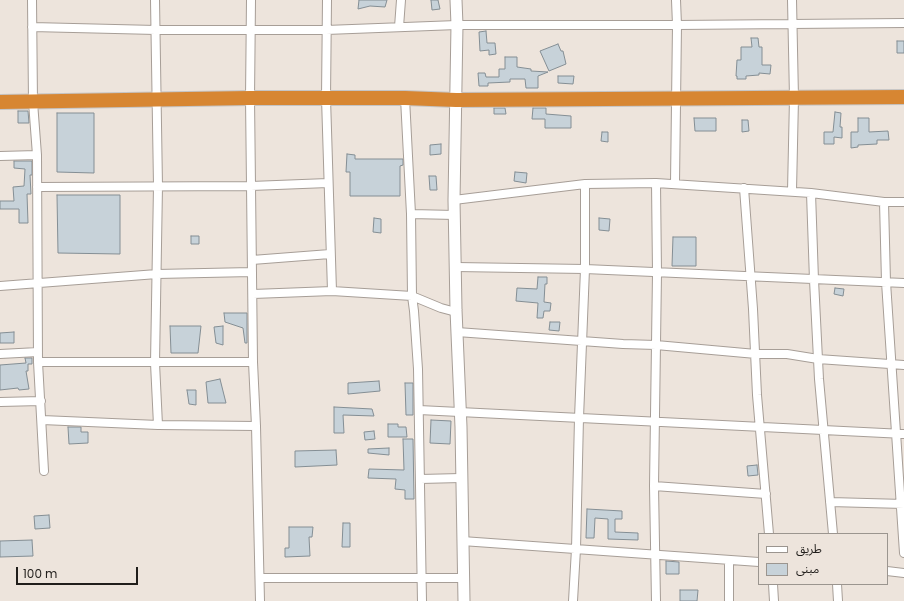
<!DOCTYPE html>
<html>
<head>
<meta charset="utf-8">
<style>
	body { margin:0 }
	#map { position:relative; width:904px; height:601px; overflow:hidden; background:#ede4dc; font-family:Poppins,"Noto Sans Arabic",sans-serif }
	canvas { display:block }
	.legend { position:absolute; left:758px; top:533px; width:130px; height:52px; box-sizing:border-box; background:#ede4dc; border:1px solid #9b958f; margin:0; padding:5px 7px; list-style:none; font-size:12px; color:#211e1b }
	.legend li { display:flex; align-items:center; gap:8px; height:20px }
	.legend b { width:20px; border:1px solid #9b958f }
	.scale { position:absolute; left:16px; top:567px; width:122px; height:18px; box-sizing:border-box; border:2px solid #211e1b; border-top:0; padding-left:5px; font-size:12px; line-height:14px; white-space:nowrap; color:#211e1b; -webkit-text-stroke:3px #ede4dc; paint-order:stroke }
</style>
</head>
<body>
<div id="map">
<canvas width="904" height="601"></canvas>
<ul class="legend">
<li><b style="height:5px;background:#fff"></b>طريق</li>
<li><b style="height:11px;background:#c7d2d9"></b>مبنى</li>
</ul>
<div class="scale">100 m</div>
</div>
<script>
const ctx = document.querySelector('canvas').getContext('2d');
ctx.lineJoin = 'round';
function paint(path, color) { ctx.fillStyle = color; ctx.fill(path, 'evenodd'); }
const shape = rows => new Path2D(rows.map(r => 'M' + r).join(''));
function trace(path, color, width, dash) { ctx.strokeStyle = color; ctx.lineWidth = width; ctx.lineCap = dash ? 'butt' : 'round'; ctx.setLineDash(dash || []); ctx.stroke(path); }
const building = shape([
	[359,0,387,0,385,7,370,6,358,9,359,0],
	[431,0,438,0,440,9,432,10,431,0],
	[486,31,487,43,495,43,496,54,489,55,489,50,480,51,479,32,486,31],
	[751,38,758,38,759,47,762,47,762,65,771,65,770,74,759,73,759,75,746,76,746,79,737,79,737,76,736,76,737,60,741,60,741,47,752,47,751,38],
	[897,41,904,41,904,53,897,53,897,41],
	[558,44,561,51,563,51,566,64,549,71,540,51,558,44],
	[505,57,517,57,517,67,531,69,531,71,548,72,538,76,538,88,526,88,525,79,510,79,510,82,488,83,488,86,479,86,478,73,485,73,486,77,499,77,499,69,505,69,505,57],
	[558,76,574,76,573,84,558,83,558,76],
	[494,108,505,108,506,114,494,114,494,108],
	[533,108,546,108,546,114,571,116,571,128,545,128,545,119,532,119,533,108],
	[18,111,28,111,29,123,18,123,18,111],
	[835,112,841,113,840,127,842,127,842,138,834,137,834,144,824,144,824,132,833,132,835,112],
	[57,113,94,113,94,173,57,172,57,113],
	[694,118,716,118,716,131,695,131,694,118],
	[858,118,869,118,869,132,888,131,889,140,877,140,877,144,858,145,858,147,851,148,851,132,858,132,858,118],
	[742,120,748,120,749,131,742,132,742,120],
	[602,132,608,132,608,142,601,141,602,132],
	[441,144,441,154,430,155,430,145,441,144],
	[347,154,355,155,355,159,403,159,403,165,400,166,400,196,350,196,350,172,346,172,347,154],
	[14,161,32,161,32,175,30,175,31,194,27,194,28,223,19,223,19,209,0,209,0,201,14,201,13,187,24,186,25,169,14,168,14,161],
	[515,172,527,173,526,183,514,181,515,172],
	[429,176,436,176,437,190,430,190,429,176],
	[57,195,120,195,120,254,58,253,57,195],
	[374,218,381,219,381,233,373,232,374,218],
	[599,218,610,219,609,231,599,230,599,218],
	[191,236,199,236,199,244,191,244,191,236],
	[673,237,696,237,696,266,672,266,673,237],
	[538,277,547,277,547,284,545,284,544,302,551,303,550,311,544,311,543,318,537,318,538,303,516,301,517,288,537,289,538,277],
	[835,288,844,289,843,296,834,294,835,288],
	[224,313,247,313,247,343,245,343,243,328,225,322,224,313],
	[550,322,560,322,559,331,549,330,550,322],
	[170,326,201,326,198,353,171,353,170,326],
	[223,326,223,345,216,343,214,327,223,326],
	[14,332,14,343,0,343,0,333,14,332],
	[25,358,32,358,32,364,28,364,28,371,26,371,29,389,19,390,18,388,0,390,0,365,26,363,25,358],
	[220,379,226,403,208,403,206,382,220,379],
	[379,381,380,391,348,394,348,383,379,381],
	[405,383,413,383,413,415,406,415,405,383],
	[187,390,196,390,196,405,189,404,187,390],
	[334,407,372,409,374,416,343,415,344,433,334,433,334,407],
	[431,420,451,421,450,444,430,443,431,420],
	[388,424,398,424,398,427,406,427,407,437,388,437,388,424],
	[68,427,81,427,81,432,88,432,88,443,69,444,68,427],
	[374,431,375,439,365,440,364,432,374,431],
	[403,439,413,439,414,499,405,499,405,490,395,489,396,479,368,478,369,469,404,470,403,439],
	[389,448,389,455,368,453,368,449,389,448],
	[336,450,337,465,295,467,295,451,336,450],
	[757,465,758,475,748,476,747,466,757,465],
	[587,509,622,511,622,519,615,519,615,532,638,533,638,540,608,539,608,519,595,518,594,538,586,538,587,509],
	[49,515,50,528,35,529,34,516,49,515],
	[343,523,350,523,350,547,342,547,343,523],
	[289,527,313,527,312,537,309,537,310,556,285,557,285,548,289,548,289,527],
	[32,540,33,556,0,557,0,541,32,540],
	[666,561,679,562,679,574,666,574,666,561],
	[680,590,698,590,697,601,680,601,680,590]
]);
const street = shape([
	[32,0,33,102,37,155,38,362,44,471],
	[155,0,158,186,155,363,158,425],
	[251,0,250,98,253,362,256,426,260,601],
	[327,0,326,98,332,291],
	[792,0,794,98,792,191],
	[32,27,156,30,326,30,457,25,677,25,904,23],
	[399,27,401,0],
	[405,98,411,214,412,296,414,311,418,369,422,601],
	[0,156,37,155],
	[656,183,657,273,654,486,656,601],
	[675,183,677,25,676,0],
	[37,187,251,186,328,183],
	[744,188,753,309,757,395,769,534],
	[811,193,814,280,819,379,833,534],
	[454,200,585,184,656,183,811,193,884,202,904,202],
	[884,202,886,282,904,553],
	[411,214,455,215],
	[252,260,330,254],
	[456,267,585,269,904,283],
	[0,286,157,274,252,272],
	[253,294,332,291,412,296,441,308,456,312],
	[457,332,623,344,656,345,756,354,787,354,818,359,904,365],
	[0,354,38,352],
	[38,362,253,362],
	[0,402,41,401],
	[419,410,904,434],
	[42,420,158,425,256,426],
	[420,479,461,478],
	[654,486,766,494],
	[830,502,904,504],
	[462,541,759,562],
	[729,560,729,601],
	[887,571,904,573],
	[260,578,464,578],
	[773,584,774,601],
	[837,584,838,601],
	[573,601,576,549,579,418,585,269,585,184]
]);
const secondary = shape([
	[456,0,457,25,454,200,456,310,461,427,464,601]
]);
const highway = shape([
	[0,102,250,98,405,98,456,100,904,97]
]);
paint(building, '#c7d2d9');
trace(building, '#848e94', 1);
trace(street, '#a79e97', 10);
trace(secondary, '#a79e97', 13);
trace(highway, '#c5c4c4', 16);
trace(street, '#fff', 8);
trace(secondary, '#fff', 11);
trace(highway, '#d78632', 14);
</script>
</body>
</html>
